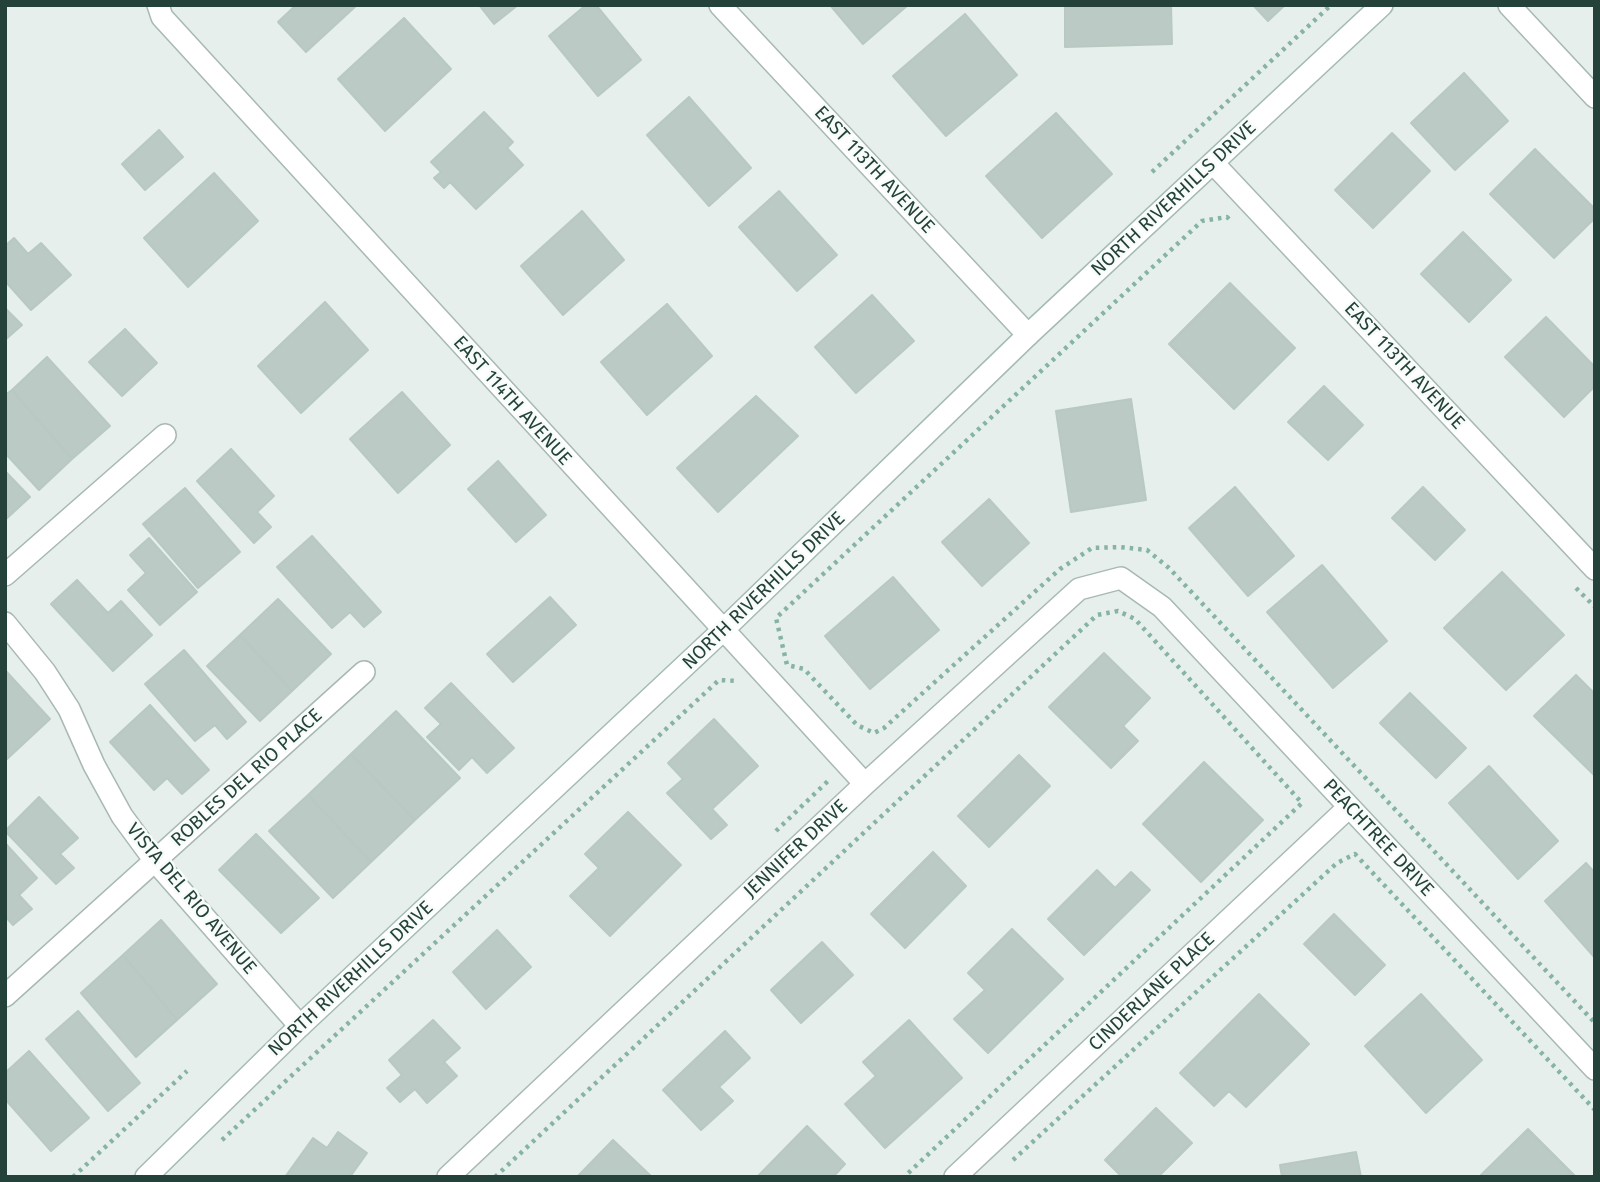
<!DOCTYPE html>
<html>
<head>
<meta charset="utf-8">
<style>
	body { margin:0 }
	#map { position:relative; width:1600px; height:1182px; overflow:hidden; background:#e6efeb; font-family:"Fira Sans",sans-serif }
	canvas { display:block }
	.frame { position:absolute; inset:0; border:7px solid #24423a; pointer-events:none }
</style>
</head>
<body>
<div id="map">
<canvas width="1600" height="1182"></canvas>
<div class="frame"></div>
</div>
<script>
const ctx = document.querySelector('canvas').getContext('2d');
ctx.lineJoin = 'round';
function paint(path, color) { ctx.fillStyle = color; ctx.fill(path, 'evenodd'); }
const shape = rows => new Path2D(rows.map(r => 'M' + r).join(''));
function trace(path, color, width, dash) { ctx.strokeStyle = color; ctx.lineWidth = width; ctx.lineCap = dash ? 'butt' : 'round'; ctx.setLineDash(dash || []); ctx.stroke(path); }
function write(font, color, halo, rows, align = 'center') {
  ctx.font = font + ' "Fira Sans",sans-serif'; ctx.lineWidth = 5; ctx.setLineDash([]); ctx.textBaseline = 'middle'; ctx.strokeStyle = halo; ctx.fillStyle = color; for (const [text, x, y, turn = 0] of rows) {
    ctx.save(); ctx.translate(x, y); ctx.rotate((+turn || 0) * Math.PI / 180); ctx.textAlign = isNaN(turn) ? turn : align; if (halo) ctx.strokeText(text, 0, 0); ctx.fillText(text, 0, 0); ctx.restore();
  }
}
const building = shape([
	[296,5,357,5,306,52,278,22,296,5],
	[479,5,518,5,494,24,479,5],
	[586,5,596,5,641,60,598,96,549,36,586,5],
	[830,5,908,5,863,44,830,5],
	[1065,5,1171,5,1172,44,1065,47,1065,5],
	[1253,5,1285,5,1268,21,1253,5],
	[965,14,1017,75,946,136,893,76,965,14],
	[404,18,451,69,385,131,338,79,404,18],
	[1464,73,1508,121,1455,170,1411,123,1464,73],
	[689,97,751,168,709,206,647,135,689,97],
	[484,112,513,142,507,148,523,165,476,209,450,182,444,188,434,178,441,172,431,162,484,112],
	[1056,113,1112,174,1042,238,986,176,1056,113],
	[159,130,183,157,145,190,122,164,159,130],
	[1392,133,1430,171,1373,228,1335,190,1392,133],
	[1535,149,1595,209,1595,218,1554,258,1490,194,1535,149],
	[214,173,258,221,188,287,144,238,214,173],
	[779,191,837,255,797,291,739,227,779,191],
	[582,211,624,260,563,315,521,266,582,211],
	[1463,232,1511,280,1469,322,1421,274,1463,232],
	[14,238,28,254,41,243,71,275,31,310,5,281,5,246,14,238],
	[1230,283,1295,348,1234,409,1169,344,1230,283],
	[872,295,914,341,856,393,815,347,872,295],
	[325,302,368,350,301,413,258,366,325,302],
	[667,304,712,356,647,415,601,362,667,304],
	[5,308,22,325,5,340,5,308],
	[1546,317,1595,367,1595,386,1564,417,1505,357,1546,317],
	[125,329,157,363,122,396,89,362,125,329],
	[47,357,110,426,72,459,12,390,47,357],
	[1324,386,1363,425,1328,460,1288,422,1324,386],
	[12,390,72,459,39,490,5,453,5,395,12,390],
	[402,392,450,445,398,493,350,439,402,392],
	[756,396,798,436,718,512,677,468,756,396],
	[1131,399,1146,500,1071,512,1056,411,1131,399],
	[231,449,274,496,257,512,271,527,254,543,197,481,231,449],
	[498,461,546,515,516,542,468,489,498,461],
	[5,471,30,497,5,520,5,471],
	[1235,487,1294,556,1248,596,1189,528,1235,487],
	[1423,487,1465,530,1435,560,1392,518,1423,487],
	[185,488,240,552,198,588,143,524,185,488],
	[989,499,1029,543,982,586,942,542,989,499],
	[312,536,381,612,364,627,350,612,332,628,277,567,312,536],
	[149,538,197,592,160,625,128,590,146,573,130,555,149,538],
	[1322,565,1387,641,1333,688,1267,612,1322,565],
	[1502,572,1564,635,1506,690,1444,628,1502,572],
	[893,577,939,630,870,689,825,636,893,577],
	[77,580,108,613,121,601,152,635,113,671,51,604,77,580],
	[550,597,576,625,513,682,487,654,550,597],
	[278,599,331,654,292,691,240,635,278,599],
	[240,635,292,691,260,721,207,666,240,635],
	[184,650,246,722,227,739,215,725,195,741,145,684,184,650],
	[1104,653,1150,698,1123,726,1138,741,1111,768,1049,707,1104,653],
	[5,670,50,719,7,759,5,757,5,670],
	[1576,675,1595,694,1595,776,1534,716,1576,675],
	[451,683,514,748,487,773,472,757,459,770,427,737,441,724,425,708,451,683],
	[1410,693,1466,748,1436,778,1380,723,1410,693],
	[150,705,209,770,182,794,167,778,154,790,110,742,150,705],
	[396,711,460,778,415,820,351,754,396,711],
	[714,719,758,766,712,809,727,825,711,839,667,793,683,779,668,763,714,719],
	[351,754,415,820,371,862,308,795,351,754],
	[1019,755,1050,786,989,847,958,816,1019,755],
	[1204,762,1263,820,1201,882,1143,824,1204,762],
	[1489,766,1558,841,1518,879,1449,803,1489,766],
	[308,795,371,862,333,898,269,831,308,795],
	[39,797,78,838,60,854,74,868,56,884,5,831,39,797],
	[628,812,681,865,610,936,570,896,599,868,585,854,628,812],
	[256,834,319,898,281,933,219,870,256,834],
	[5,843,37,878,19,895,32,909,13,925,5,916,5,843],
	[933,852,966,886,905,948,871,914,933,852],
	[1586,863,1595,873,1595,958,1545,901,1586,863],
	[1097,870,1115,888,1131,872,1150,890,1084,955,1048,919,1097,870],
	[1334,914,1385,965,1355,995,1304,944,1334,914],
	[161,920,217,984,177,1020,123,955,161,920],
	[1012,929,1063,979,988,1053,954,1019,985,990,968,973,1012,929],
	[497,930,531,967,486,1009,453,972,497,930],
	[822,942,853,975,801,1023,771,990,822,942],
	[123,955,177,1020,136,1057,81,993,123,955],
	[1259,994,1309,1044,1246,1107,1229,1091,1214,1106,1180,1073,1259,994],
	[1421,994,1482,1060,1426,1113,1365,1046,1421,994],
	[78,1011,140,1083,108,1111,46,1039,78,1011],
	[433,1020,460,1048,444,1062,457,1076,427,1103,415,1089,400,1102,387,1088,402,1075,389,1060,433,1020],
	[909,1020,962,1078,885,1148,845,1104,876,1076,863,1062,909,1020],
	[725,1031,750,1058,719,1087,733,1101,701,1130,663,1090,725,1031],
	[29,1051,89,1118,51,1151,5,1099,5,1073,29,1051],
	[1156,1108,1192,1143,1158,1177,1122,1177,1105,1160,1156,1108],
	[807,1126,845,1164,833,1177,757,1177,807,1126],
	[1528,1129,1576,1177,1479,1177,1528,1129],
	[338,1132,367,1153,350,1177,285,1177,313,1138,327,1148,338,1132],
	[613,1140,652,1177,577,1177,613,1140],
	[1356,1152,1361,1177,1282,1177,1280,1165,1356,1152]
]);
const path = shape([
	[1152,172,1331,5],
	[1229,219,1227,217,1202,221,776,618,787,665,804,669,857,725,874,733,884,728,1060,569,1092,548,1120,547,1147,550,1169,568,1595,1023],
	[1576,588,1595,607],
	[776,831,830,779],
	[222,1140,719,680,737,681],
	[1013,1160,1337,863,1355,854,1595,1110],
	[73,1177,187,1071],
	[495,1177,1097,615,1118,611,1135,619,1302,803,904,1177]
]);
const street = shape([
	[158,5,162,17,865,784],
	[720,5,1028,335],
	[1509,5,1595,97],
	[1213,163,1595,569],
	[5,575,165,435],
	[5,623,45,672,69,709,94,765,122,816,155,861,300,1026],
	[5,996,364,672],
	[448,1177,865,784,1079,589,1121,578,1162,607,1595,1069],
	[955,1177,1349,807]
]);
const secondary = shape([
	[146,1177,300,1026,722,631,1028,335,1382,5]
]);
const streetNames = [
	["EAST 113TH AVENUE",874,170,47],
	["NORTH RIVERHILLS DRIVE",1174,199,-43],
	["EAST 113TH AVENUE",1404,366,47],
	["EAST 114TH AVENUE",512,401,48],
	["NORTH RIVERHILLS DRIVE",764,591,-44],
	["ROBLES DEL RIO PLACE",247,778,-42],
	["PEACHTREE DRIVE",1378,838,47],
	["JENNIFER DRIVE",796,849,-43],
	["VISTA DEL RIO AVENUE",191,899,50],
	["NORTH RIVERHILLS DRIVE",351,979,-43],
	["CINDERLANE PLACE",1152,992,-43]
];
paint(building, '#bbcac4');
trace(building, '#b8c9c2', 2);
trace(street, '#a8b8b2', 24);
trace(secondary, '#a4bbb3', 24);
trace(path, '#86b3a5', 4.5, [3.5, 5]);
trace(street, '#fff', 21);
trace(secondary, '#fff', 21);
write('19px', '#24423a', '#f7fbf9', streetNames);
</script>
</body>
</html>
